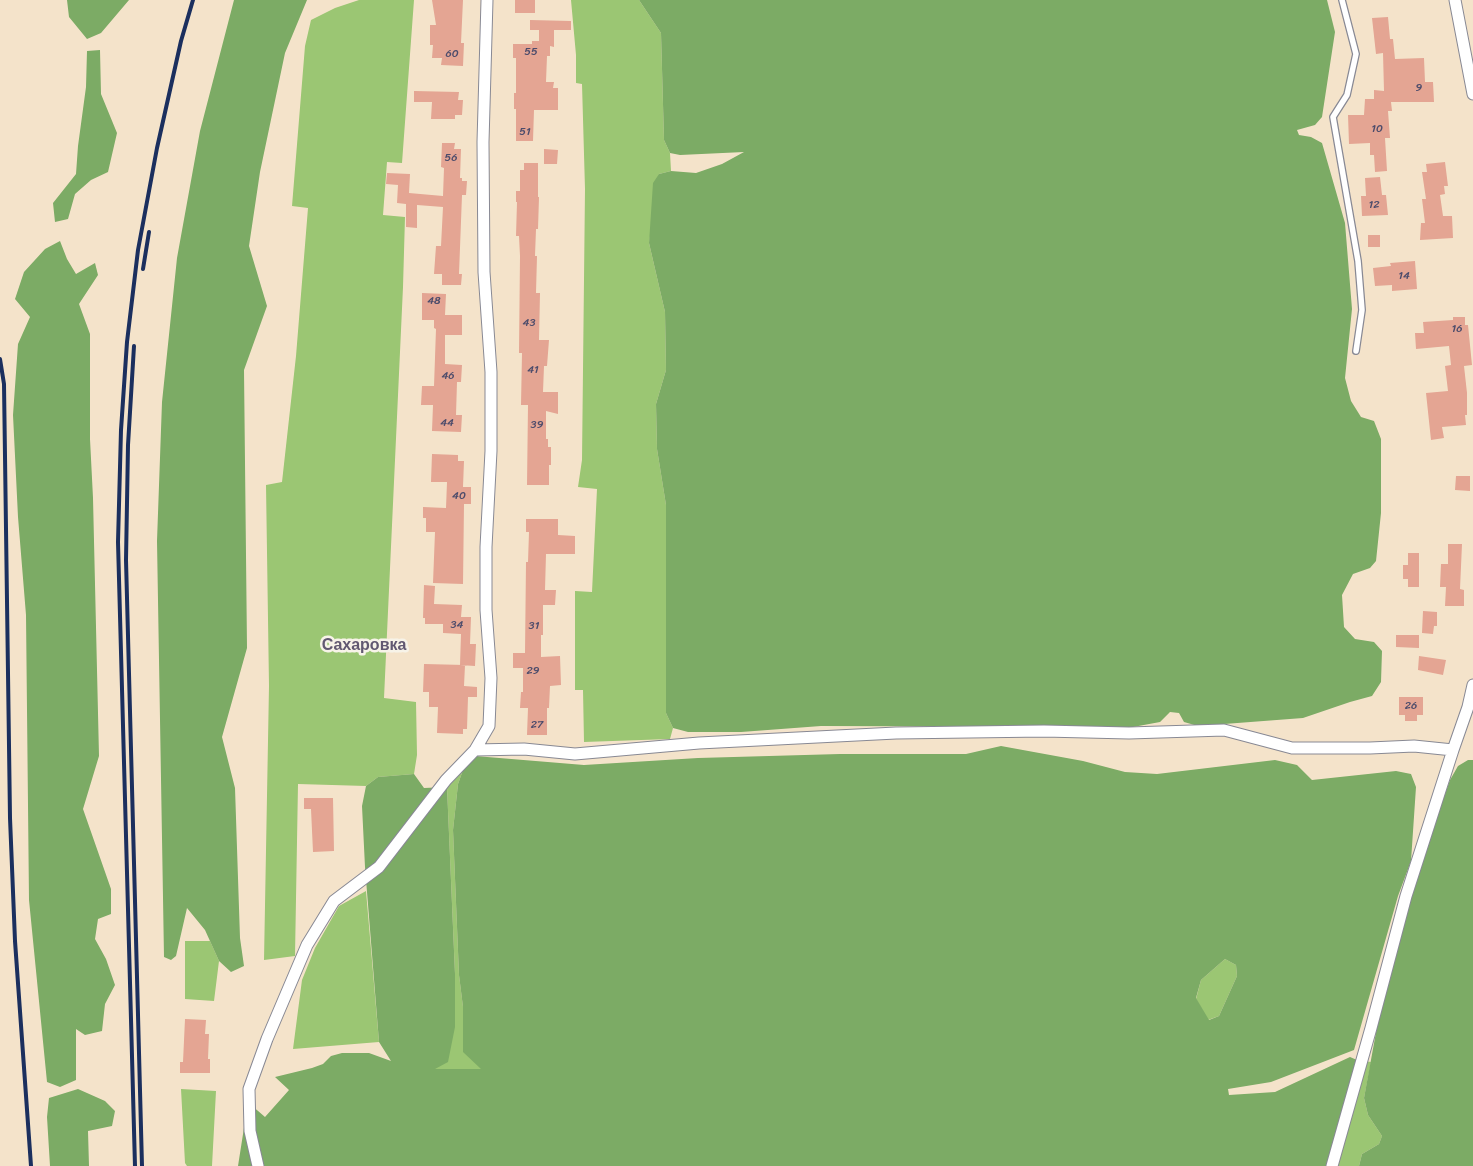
<!DOCTYPE html>
<html>
<head>
<meta charset="utf-8">
<style>
	body { margin:0 }
	canvas { display:block; background:#f4e3ca }
</style>
</head>
<body>
<canvas width="1473" height="1166"></canvas>
<script>
const ctx = document.querySelector('canvas').getContext('2d');
ctx.lineJoin = 'round';
function paint(path, color) { ctx.fillStyle = color; ctx.fill(path, 'evenodd'); }
const shape = rows => new Path2D(rows.map(r => 'M' + r).join(''));
function trace(path, color, width, dash) { ctx.strokeStyle = color; ctx.lineWidth = width; ctx.lineCap = dash ? 'butt' : 'round'; ctx.setLineDash(dash || []); ctx.stroke(path); }
function write(font, color, halo, rows, align = 'center') {
  ctx.font = font + ' Sriracha,sans-serif'; ctx.lineWidth = 5; ctx.setLineDash([]); ctx.textBaseline = 'middle'; ctx.strokeStyle = halo; ctx.fillStyle = color; for (const [text, x, y, turn = 0] of rows) {
    ctx.save(); ctx.translate(x, y); ctx.rotate((+turn || 0) * Math.PI / 180); ctx.textAlign = isNaN(turn) ? turn : align; if (halo) ctx.strokeText(text, 0, 0); ctx.fillText(text, 0, 0); ctx.restore();
  }
}
const green = shape([
	[359,0,414,0,402,163,387,162,383,215,405,217,403,287,384,698,416,702,417,755,414,774,378,777,366,786,298,784,295,956,264,960,269,686,266,485,282,482,296,356,308,208,292,206,305,46,311,20,335,8],
	[571,0,639,0,661,33,664,140,670,153,671,171,659,174,649,243,665,312,666,370,656,404,657,449,666,505,666,713,673,728,670,739,584,742,583,690,575,690,575,591,592,592,597,489,578,487,582,460,585,189,582,84,576,83,576,55],
	[463,770,458,784,453,830,459,975,463,1007,482,1069,434,1070,455,974,447,787],
	[366,891,379,1042,293,1049,302,980,315,948,339,906],
	[185,941,210,941,219,961,214,1001,185,999],
	[1225,959,1236,965,1237,976,1219,1016,1208,1020,1196,999,1201,980],
	[1357,1060,1371,1062,1364,1098,1368,1115,1382,1136,1379,1144,1362,1154,1359,1166,1336,1166],
	[181,1089,216,1091,212,1166,187,1166,185,1163]
]);
const forest = shape([
	[67,0,129,0,101,33,87,39,69,17],
	[234,0,307,0,285,53,260,172,249,246,267,306,244,370,247,648,222,737,235,788,240,938,244,966,231,972,219,961,205,930,187,908,176,956,171,960,164,957,157,541,162,402,177,258,200,131],
	[639,0,1327,0,1335,32,1322,117,1315,125,1297,130,1299,135,1311,137,1322,143,1345,223,1352,309,1345,378,1351,401,1361,417,1374,421,1381,439,1381,513,1376,561,1370,568,1353,574,1342,595,1344,627,1355,639,1374,642,1382,651,1381,682,1372,696,1350,702,1303,718,1198,726,1184,722,1179,713,1170,712,1160,722,1133,727,821,726,741,732,688,732,673,728,666,713,666,505,657,449,656,404,666,370,665,312,649,243,653,183,659,174,671,171,696,173,722,164,744,152,680,155,670,153,664,140,661,33],
	[100,50,101,94,117,133,108,172,91,180,75,194,68,219,55,222,53,203,76,174,78,146,86,87,87,51],
	[60,241,67,259,76,274,95,263,98,275,79,304,90,334,90,439,93,498,99,756,83,809,111,889,111,914,98,919,95,939,106,959,115,985,105,1004,102,1031,85,1035,76,1029,76,1080,60,1087,47,1082,29,900,26,615,18,517,13,415,18,344,30,317,15,299,24,272,45,249],
	[1001,746,1083,761,1125,772,1157,774,1275,760,1297,765,1312,780,1396,771,1411,774,1416,787,1411,861,1398,896,1354,1050,1271,1082,1228,1089,1229,1095,1275,1092,1350,1057,1357,1060,1336,1166,238,1166,246,1115,250,1104,265,1117,289,1090,275,1077,312,1068,323,1064,331,1056,342,1053,369,1053,391,1061,379,1042,365,867,362,806,366,786,378,777,414,774,424,788,447,787,455,974,455,1027,448,1062,435,1069,481,1069,463,1052,463,1007,459,975,453,830,458,784,463,770,475,756,584,765,698,758,840,754,966,754],
	[1225,959,1236,965,1237,976,1219,1016,1209,1020,1196,998,1201,980],
	[1468,760,1473,760,1473,1166,1359,1166,1362,1154,1379,1144,1382,1136,1368,1115,1364,1098,1377,1027,1418,869,1450,780,1458,766],
	[78,1089,105,1101,115,1111,112,1126,88,1131,89,1166,50,1166,47,1117,49,1098]
]);
const building = shape([
	[432,0,463,0,461,43,464,43,463,66,441,65,442,58,432,58,433,45,430,45,430,25,436,25],
	[515,0,535,0,535,13,515,13],
	[1388,17,1390,39,1393,39,1395,59,1424,58,1425,82,1433,82,1434,102,1391,102,1392,111,1388,111,1390,138,1385,138,1387,171,1375,172,1374,155,1370,155,1370,143,1349,144,1348,115,1364,115,1365,99,1374,99,1374,90,1384,91,1383,53,1376,54,1372,18],
	[530,20,571,21,571,30,554,30,554,47,550,46,550,56,547,56,546,82,554,82,553,88,558,88,558,110,534,110,533,141,516,141,516,109,514,109,514,93,516,93,516,58,513,58,513,44,532,44,532,41,539,41,539,30,530,30],
	[414,91,459,92,458,100,463,100,462,115,455,115,455,119,431,119,432,102,414,102],
	[442,143,455,143,454,149,461,149,460,178,462,178,462,181,467,181,466,195,462,195,459,274,462,274,461,285,442,285,442,274,434,274,436,246,441,246,443,207,417,205,417,228,406,227,406,204,397,203,398,185,386,184,387,173,410,174,409,193,443,196,444,168,441,167],
	[544,149,558,150,557,164,544,164],
	[1445,162,1448,186,1444,186,1445,194,1440,195,1443,216,1452,216,1453,238,1420,240,1421,223,1425,223,1422,199,1426,199,1422,172,1427,172,1426,164],
	[524,163,538,163,538,197,539,197,538,229,536,229,535,256,537,256,536,293,540,293,539,340,549,340,547,366,544,366,543,392,558,392,558,414,546,411,546,439,548,439,548,447,551,447,551,465,549,465,549,485,527,485,528,405,521,405,522,353,519,353,520,256,519,236,516,236,517,202,516,202,516,191,520,191,520,170,524,170],
	[1380,177,1382,195,1386,195,1388,215,1362,216,1361,196,1366,196,1365,178],
	[1368,235,1380,235,1380,247,1368,247],
	[1415,261,1417,289,1392,291,1392,285,1375,286,1373,268,1391,266,1390,263],
	[422,293,446,294,445,315,462,315,462,335,445,335,445,364,462,365,461,382,457,382,456,415,462,415,461,432,432,431,433,405,421,405,422,386,434,386,436,329,434,328,434,320,422,320],
	[1453,317,1465,317,1465,325,1468,325,1472,365,1464,366,1467,393,1467,415,1465,415,1466,425,1442,427,1444,438,1431,440,1426,393,1448,391,1445,366,1451,365,1449,346,1416,349,1415,333,1424,333,1423,322,1453,320],
	[432,454,458,455,458,461,464,461,463,487,471,487,471,504,464,504,463,584,433,583,435,532,426,532,426,518,423,518,423,507,446,508,447,482,431,482],
	[1456,476,1470,476,1470,491,1455,490],
	[526,519,558,519,558,535,575,536,575,554,546,554,545,590,556,590,555,605,543,605,543,635,541,635,541,657,560,656,561,685,550,686,549,708,547,708,547,735,527,735,528,708,520,708,521,692,523,692,523,668,513,668,513,653,525,653,526,562,528,562,529,532,526,532],
	[1448,544,1462,544,1460,589,1464,590,1464,606,1445,606,1446,587,1440,587,1441,564,1448,564],
	[1408,553,1419,553,1419,587,1408,587,1408,579,1403,579,1403,565,1408,565],
	[424,585,435,586,434,604,462,605,461,617,471,617,470,644,476,644,475,666,460,665,461,634,443,633,443,624,425,624,425,618,423,618],
	[1423,611,1437,612,1437,626,1434,626,1433,634,1422,633],
	[1396,635,1419,635,1419,648,1396,647],
	[1419,656,1446,660,1443,675,1418,670],
	[424,664,465,665,464,686,477,687,477,697,468,697,467,729,463,729,463,734,437,733,438,707,429,707,429,692,423,692],
	[1399,697,1423,697,1423,715,1417,715,1417,721,1405,721,1405,715,1399,715],
	[304,798,333,798,334,851,313,852,311,809,304,809],
	[185,1019,206,1020,205,1034,209,1034,208,1059,210,1059,210,1073,180,1073,180,1062,183,1062]
]);
const service = shape([
	[1342,0,1356,54,1347,95,1333,117,1358,261,1362,310,1356,351]
]);
const minor = shape([
	[1455,0,1473,94],
	[475,750,489,726,491,678,486,610,486,547,491,451,491,372,484,272,483,142,487,0],
	[258,1166,250,1131,249,1089,267,1039,307,945,334,901,379,867,446,780,475,750,524,749,575,754,699,743,896,733,1044,731,1129,733,1224,730,1292,748,1370,748,1414,746,1453,750],
	[1332,1166,1371,1028,1406,896,1453,750,1468,707,1473,685]
]);
const rail = shape([
	[143,269,149,232],
	[134,346,128,445,126,560,142,1166],
	[0,359,4,384,10,818,15,941,31,1166],
	[135,1166,118,542,121,430,127,342,138,250,157,148,181,41,193,0]
]);
const numberNames = [
	["55",531,52],
	["60",452,54],
	["9",1419,88],
	["10",1377,129],
	["51",525,132],
	["56",451,158],
	["12",1374,205],
	["14",1404,276],
	["48",434,301],
	["43",529,323],
	["16",1457,329],
	["41",533,370],
	["46",448,376],
	["44",447,423],
	["39",537,425],
	["40",459,496],
	["34",457,625],
	["31",534,626],
	["29",533,671],
	["26",1411,706],
	["27",537,725]
];
const quarterNames = [
	["Сахаровка",364,646]
];
paint(green, '#9bc673');
paint(forest, '#7cab65');
paint(building, '#e4a593');
trace(service, '#888994', 8);
trace(minor, '#888994', 13);
trace(service, '#fff', 5.5);
trace(minor, '#fff', 11);
trace(rail, '#1b2f5e', 4);
write('11px', '#4d4c6b', null, numberNames);
write('bold 16px', '#615871', '#f7f3e8', quarterNames);
</script>
</body>
</html>
